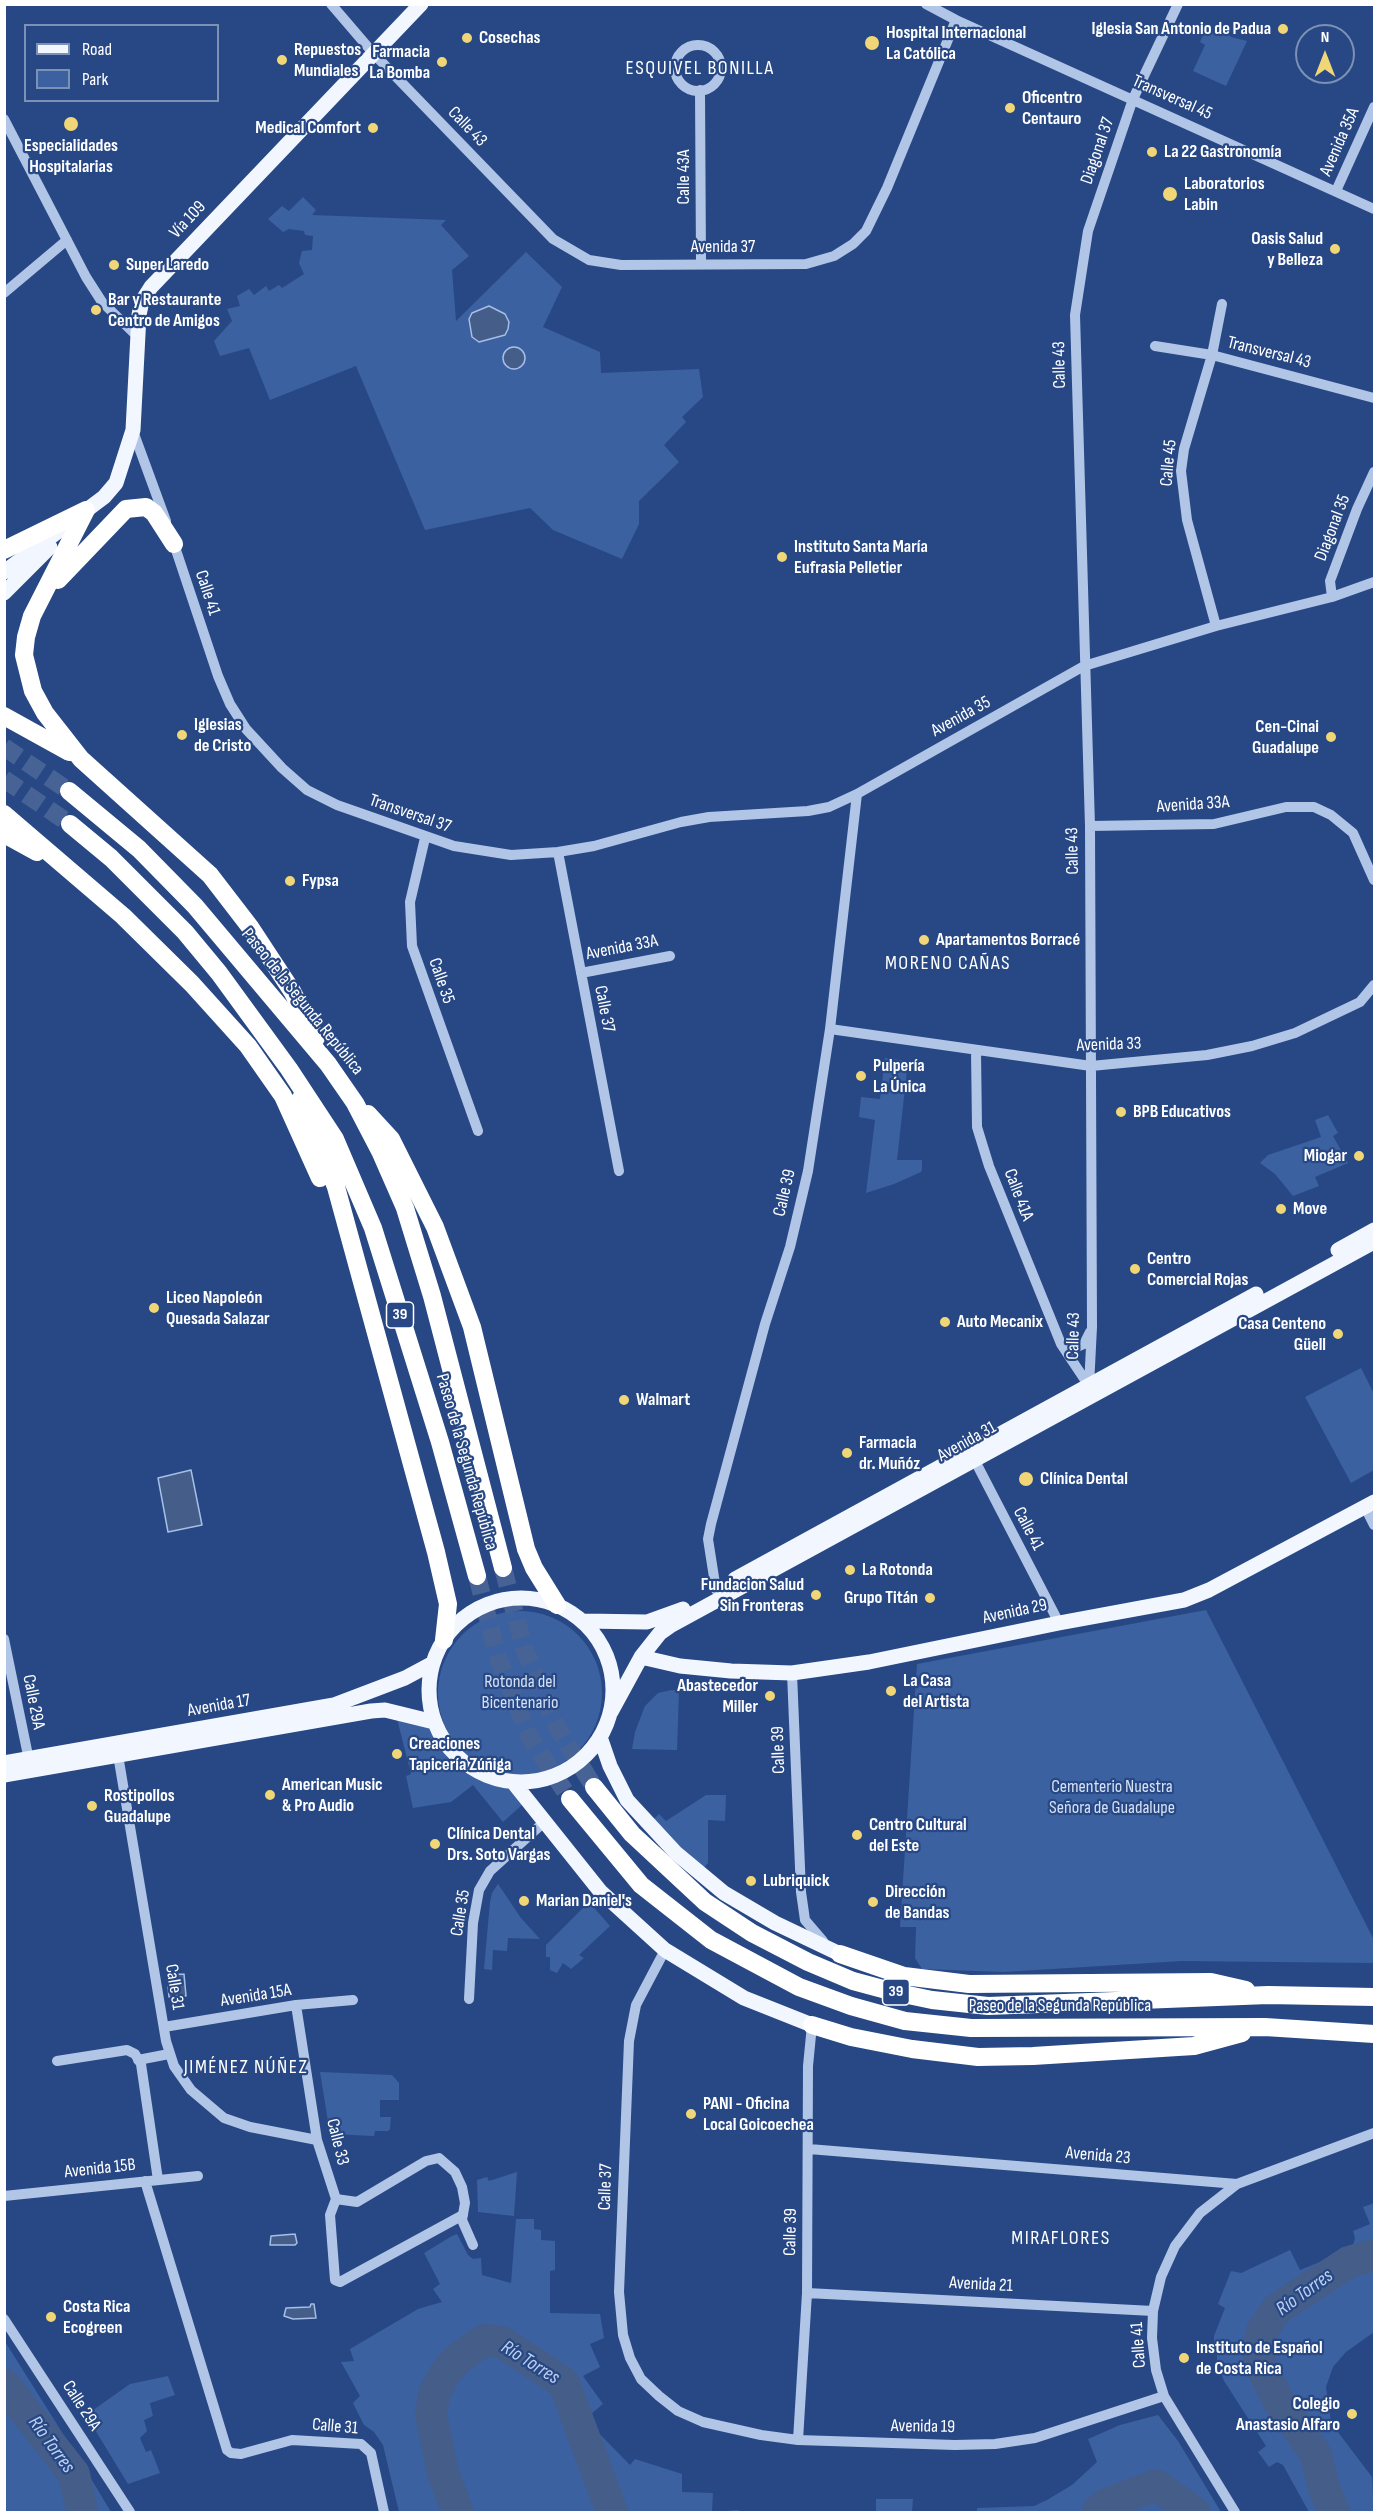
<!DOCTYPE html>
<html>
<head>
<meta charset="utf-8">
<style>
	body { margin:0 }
	#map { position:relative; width:1379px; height:2517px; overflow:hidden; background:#274884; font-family:"Sofia Sans Condensed",sans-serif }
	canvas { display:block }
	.frame { position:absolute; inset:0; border:6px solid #fff; pointer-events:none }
	.legend { position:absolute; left:24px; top:24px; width:195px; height:78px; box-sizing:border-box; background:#274884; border:2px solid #7d91b5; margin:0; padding:8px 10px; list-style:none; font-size:18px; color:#fff }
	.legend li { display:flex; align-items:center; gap:12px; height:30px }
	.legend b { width:30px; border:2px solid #7d91b5 }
	.north { position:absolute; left:1295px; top:24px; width:60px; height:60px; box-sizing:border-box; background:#274884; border:2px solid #7d91b5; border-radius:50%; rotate:0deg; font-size:16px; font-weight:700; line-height:24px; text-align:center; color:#fff }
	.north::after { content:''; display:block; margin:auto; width:21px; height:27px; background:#f0d676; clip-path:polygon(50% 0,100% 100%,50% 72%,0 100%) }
</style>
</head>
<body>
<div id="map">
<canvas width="1379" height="2517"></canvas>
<div class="frame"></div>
<ul class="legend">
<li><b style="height:8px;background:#f2f6fe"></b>Road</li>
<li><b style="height:16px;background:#3c61a0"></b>Park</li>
</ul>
<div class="north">N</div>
</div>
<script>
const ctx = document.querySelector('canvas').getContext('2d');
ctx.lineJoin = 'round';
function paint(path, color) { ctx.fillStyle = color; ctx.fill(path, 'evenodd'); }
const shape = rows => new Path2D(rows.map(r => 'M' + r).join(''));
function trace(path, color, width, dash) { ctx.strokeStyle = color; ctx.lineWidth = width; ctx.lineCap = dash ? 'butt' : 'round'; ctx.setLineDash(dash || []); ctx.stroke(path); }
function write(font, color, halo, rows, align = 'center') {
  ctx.font = font + ' "Sofia Sans Condensed",sans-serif'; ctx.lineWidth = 4.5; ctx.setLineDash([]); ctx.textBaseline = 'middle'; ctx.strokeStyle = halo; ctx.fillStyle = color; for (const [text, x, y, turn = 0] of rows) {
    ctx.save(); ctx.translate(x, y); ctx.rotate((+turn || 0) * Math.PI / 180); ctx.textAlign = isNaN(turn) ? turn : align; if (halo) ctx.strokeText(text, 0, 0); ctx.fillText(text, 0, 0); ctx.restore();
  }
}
const green = shape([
	[1219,24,1231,37,1247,41,1226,86,1193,71,1205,45,1200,42,1203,35],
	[303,197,316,210,312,215,446,220,441,225,469,256,452,270,456,321,526,252,562,287,543,327,600,352,601,373,699,369,703,397,682,417,686,422,664,445,679,462,639,501,639,524,622,559,553,530,530,508,425,530,356,366,270,400,249,348,220,356,214,341,232,321,227,309,240,306,237,296,249,289,254,295,266,286,269,291,279,285,282,288,304,274,299,263,302,251,312,250,313,236,305,235,304,231,289,229,283,232,268,219,282,206,289,211],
	[885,1058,908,1061,897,1160,922,1160,922,1169,921,1172,894,1184,866,1193,875,1120,859,1117,861,1097,880,1099],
	[1328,1115,1338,1133,1333,1136,1348,1163,1315,1177,1319,1186,1293,1196,1275,1174,1260,1163,1268,1155,1321,1137,1315,1120],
	[1361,1368,1374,1394,1374,1470,1351,1483,1305,1397],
	[1206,1610,1374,1940,1374,1963,1182,1961,1004,1972,922,1969,915,1958,916,1927,900,1927,917,1664],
	'438 1693a82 82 0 1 1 164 0a82 82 0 1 1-164 0Z',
	[672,1690,679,1691,677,1750,632,1749,635,1732,645,1706,658,1693],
	[396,1715,430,1722,449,1761,459,1770,476,1778,507,1784,522,1805,503,1822,473,1785,451,1802,413,1808,406,1776,411,1774],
	[706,1795,726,1795,725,1821,708,1820,708,1863,702,1870,653,1820,659,1814,666,1821],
	[498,1884,521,1918,540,1939,508,1938,507,1951,493,1950,492,1970,484,1969,490,1902,492,1893],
	[589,1902,610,1926,579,1955,584,1958,571,1969,563,1963,557,1973,550,1970,550,1957,546,1957,546,1945],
	[320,2072,392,2075,399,2083,399,2100,380,2100,380,2117,391,2117,390,2129,388,2131,375,2131,374,2136,330,2134],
	[517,2172,514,2216,478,2212,477,2180,487,2177,489,2181],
	[1374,2203,1374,2332,1346,2352,1333,2367,1326,2387,1331,2423,1372,2477,1374,2512,1309,2512,1283,2465,1277,2462,1269,2467,1258,2452,1266,2446,1224,2381,1217,2362,1217,2351,1214,2351,1214,2336,1225,2308,1218,2304,1231,2271,1241,2273,1290,2250,1300,2270,1352,2249,1355,2238,1353,2231,1370,2224,1363,2207],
	[516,2219,534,2219,534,2229,541,2230,541,2240,555,2241,555,2270,550,2271,550,2313,600,2314,604,2338,590,2344,600,2367,583,2376,603,2404,585,2419,630,2465,635,2459,682,2474,682,2492,713,2493,712,2512,739,2510,739,2512,399,2512,383,2445,374,2432,364,2425,353,2403,360,2396,341,2362,354,2361,350,2349,418,2309,442,2302,433,2289,440,2284,424,2253,452,2236,457,2234,468,2255,473,2259,481,2258,482,2275,511,2283],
	[4,2340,87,2472,111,2512,5,2512],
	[168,2376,175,2395,150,2403,153,2416,144,2420,147,2431,140,2438,146,2452,151,2450,160,2473,128,2484,86,2415,130,2384],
	[1158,2415,1178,2441,1221,2512,977,2512,977,2508,1034,2506,1047,2500,1072,2485,1097,2462,1088,2439,1120,2425],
	[876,2499,913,2499,912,2512,876,2512]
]);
const water = shape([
	[489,306,505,314,509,322,508,329,505,335,479,342,472,337,469,319,472,313,489,306],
	'503 358a11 11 0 1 1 22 0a11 11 0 1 1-22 0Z',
	[191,1470,202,1525,168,1532,158,1478,191,1470],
	[184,1974,186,1996,169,1997,167,1975,184,1974],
	[295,2234,297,2243,295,2245,270,2245,271,2236,295,2234],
	[311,2304,314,2304,316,2318,293,2319,284,2316,286,2308,310,2307,311,2304]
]);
const river = shape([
	[4,2384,74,2474,82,2512],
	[458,2512,443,2473,431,2415,434,2394,444,2375,456,2360,484,2340,502,2342,564,2383,612,2512],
	[1097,2512,1105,2505,1156,2485,1194,2512],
	[1334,2512,1325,2491,1316,2455,1278,2400,1259,2362,1259,2345,1262,2331,1277,2309,1349,2262,1374,2255]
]);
const highwayTunnel = shape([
	[4,747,69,791],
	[4,779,70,824],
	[503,1568,524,1648,557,1727,594,1787],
	[477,1576,498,1657,530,1738,570,1799]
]);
const minor = shape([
	[331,4,373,53,553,239,589,260,621,265,806,264,834,256,853,244,866,231,887,188,956,20,926,4],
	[956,20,1374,209],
	'675 68a23 23 0 1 1 46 0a23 23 0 1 1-46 0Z',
	[700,90,701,263],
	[4,119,86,277,102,302,139,338],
	[1336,191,1374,107],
	[4,293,67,240],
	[1155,346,1212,355,1374,398],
	[133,431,166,521],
	[173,541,218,676,230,704,246,729,282,768,307,790,337,805,454,846,511,855,558,852,594,846,681,822,709,817,808,811,829,807,857,794,1084,666,1216,626,1332,597,1374,582],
	[1332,597,1330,581,1357,509,1374,472],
	[1216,626,1187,520,1181,471,1184,449,1212,355,1222,304],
	[1090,826,1214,824,1286,807,1314,807,1331,815,1353,833,1374,880],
	[425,838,410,902,412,946,478,1131],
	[558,852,619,1171],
	[581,973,670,956],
	[830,1029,1091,1066,1207,1055,1252,1046,1295,1033,1360,1002,1374,985],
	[976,1052,977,1127,989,1166,1061,1344,1089,1386],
	[1061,1344,1077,1347,1084,1344,1090,1332],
	[1089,1386,1092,1327,1090,826,1075,315,1088,231,1133,99,1178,4],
	[972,1455,1059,1623],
	[1365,1507,1374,1525],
	[716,1590,708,1539,711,1524,765,1324,790,1247,808,1171,830,1029,857,794],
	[4,1639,30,1765],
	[792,1673,801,1892,805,1920,823,1941],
	[117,1749,166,2041,174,2066,191,2090,224,2118,250,2127,317,2140],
	[665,1950,636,2005,629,2041,619,2292,623,2335,630,2358,641,2379,659,2396,678,2411,703,2422,761,2435,798,2440,955,2445,995,2444,1035,2438,1164,2396],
	[469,1999,473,1923,479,1890,490,1871,543,1823],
	[296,2005,317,2140,336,2199,330,2215,335,2280,340,2282,463,2215],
	[164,2027,296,2005,353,2000],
	[138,2060,169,2054],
	[57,2061,127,2050,135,2054,141,2064,158,2180],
	[809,2149,1237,2184,1374,2133],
	[145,2181,227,2450,231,2453,241,2454,292,2440,361,2444,371,2453,384,2512],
	[4,2196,198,2176],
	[336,2199,357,2202,426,2161,439,2158,455,2172,462,2187,465,2203,462,2220,473,2245],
	[807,2293,1153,2311],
	[4,2319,130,2512],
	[798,2440,807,2293,808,2066,812,2025],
	[1235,2512,1164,2396,1156,2370,1152,2338,1153,2311,1161,2277,1175,2246,1200,2213,1237,2184]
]);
const major = shape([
	[4,572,104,497,116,483,133,430,139,315,142,301,151,287,421,4],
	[4,593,50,547],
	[1338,1250,1374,1230],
	[735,1579,1256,1294],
	'429 1690a92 92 0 1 1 184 0a92 92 0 1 1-184 0Z',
	[584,1621,647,1622,683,1609],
	[641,1657,680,1666,731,1671,792,1673,869,1662,1059,1623,1184,1600,1209,1590,1374,1502],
	[611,1712,641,1657,660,1633,670,1626,1374,1242],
	[600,1737,610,1766,627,1800,676,1853,724,1893,775,1923,840,1954],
	[4,1763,334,1705,405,1678,433,1663],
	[4,1775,371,1711,385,1710,434,1722],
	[513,1782,600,1891,665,1950,744,1998,812,2025]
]);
const highway = shape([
	[86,510,32,616,26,637,24,655,33,691,45,713,81,759,210,875,250,927,292,991,316,1038],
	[4,550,86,510],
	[58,580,126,509,146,507,154,513,174,544],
	[4,716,69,752],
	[69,791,139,849,195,906,328,1064,355,1103,380,1151,405,1208,432,1296,503,1568],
	[4,814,123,916,192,984,248,1046,283,1096,320,1178],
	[70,824,111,858,185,932,219,973,289,1069,335,1139,373,1228,440,1442,477,1576],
	[4,834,37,852],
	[301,1098,336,1187,436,1552,448,1604,444,1640],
	[368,1114,391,1139,435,1227,472,1327,526,1549,534,1568,557,1605],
	[594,1787,632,1834,705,1902,752,1933,808,1962,853,1981,894,1992,932,2000,988,2006,1268,1995,1374,1997],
	[570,1799,641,1885,711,1940,799,1987,851,2006,905,2021,971,2028,1265,2027,1374,2034],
	[840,1954,904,1976,969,1984,1211,1982,1246,1990],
	[812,2025,851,2037,912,2049,978,2057,1033,2056,1194,2046,1242,2033]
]);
const markers = [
	[1283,29,6,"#f0d676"],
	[467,38,6,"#f0d676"],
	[872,43,8,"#f0d676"],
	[282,60,6,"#f0d676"],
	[442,62,6,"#f0d676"],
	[1010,108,6,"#f0d676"],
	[71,124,8,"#f0d676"],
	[373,128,6,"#f0d676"],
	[1152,152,6,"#f0d676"],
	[1170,194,8,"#f0d676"],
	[1335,249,6,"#f0d676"],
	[114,265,6,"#f0d676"],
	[96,310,6,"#f0d676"],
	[782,557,6,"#f0d676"],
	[182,735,6,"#f0d676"],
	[1331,737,6,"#f0d676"],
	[290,881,6,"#f0d676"],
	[924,940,6,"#f0d676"],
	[861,1076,6,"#f0d676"],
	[1121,1112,6,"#f0d676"],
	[1359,1156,6,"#f0d676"],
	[1281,1209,6,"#f0d676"],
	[1135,1269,6,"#f0d676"],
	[154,1308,6,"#f0d676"],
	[945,1322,6,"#f0d676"],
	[1338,1334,6,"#f0d676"],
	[624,1400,6,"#f0d676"],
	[847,1453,6,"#f0d676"],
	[1026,1479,8,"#f0d676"],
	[850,1570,6,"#f0d676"],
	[816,1595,6,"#f0d676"],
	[930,1598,6,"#f0d676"],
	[891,1691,6,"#f0d676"],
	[770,1696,6,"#f0d676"],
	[397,1754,6,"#f0d676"],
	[270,1795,6,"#f0d676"],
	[92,1806,6,"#f0d676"],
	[857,1835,6,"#f0d676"],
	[435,1844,6,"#f0d676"],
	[751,1881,6,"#f0d676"],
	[524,1901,6,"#f0d676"],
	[873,1902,6,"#f0d676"],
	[691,2114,6,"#f0d676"],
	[51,2317,6,"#f0d676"],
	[1184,2358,6,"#f0d676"],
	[1352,2414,6,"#f0d676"]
];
const shields = [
	[400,1315,27],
	[896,1992,27]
];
const shieldNames = [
	["39",400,1315],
	["39",896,1992]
];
const poiNames = [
	["Iglesia San Antonio de Padua",1271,29,"right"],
	["Hospital Internacional",886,33],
	["La Católica",886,54],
	["Cosechas",479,38],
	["Repuestos",294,50],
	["Mundiales",294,71],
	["Farmacia",430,52,"right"],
	["La Bomba",430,73,"right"],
	["Oficentro",1022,98],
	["Centauro",1022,119],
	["Medical Comfort",361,128,"right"],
	["Especialidades",71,146,"center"],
	["Hospitalarias",71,167,"center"],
	["La 22 Gastronomía",1164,152],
	["Laboratorios",1184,184],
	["Labin",1184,205],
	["Oasis Salud",1323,239,"right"],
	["y Belleza",1323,260,"right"],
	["Super Laredo",126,265],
	["Bar y Restaurante",108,300],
	["Centro de Amigos",108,321],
	["Instituto Santa María",794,547],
	["Eufrasia Pelletier",794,568],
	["Iglesias",194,725],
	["de Cristo",194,746],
	["Cen-Cinai",1319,727,"right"],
	["Guadalupe",1319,748,"right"],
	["Fypsa",302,881],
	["Apartamentos Borracé",936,940],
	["Pulpería",873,1066],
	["La Única",873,1087],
	["BPB Educativos",1133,1112],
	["Miogar",1347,1156,"right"],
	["Move",1293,1209],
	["Centro",1147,1259],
	["Comercial Rojas",1147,1280],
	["Liceo Napoleón",166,1298],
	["Quesada Salazar",166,1319],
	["Auto Mecanix",957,1322],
	["Casa Centeno",1326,1324,"right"],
	["Güell",1326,1345,"right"],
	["Walmart",636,1400],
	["Farmacia",859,1443],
	["dr. Muñóz",859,1464],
	["Clínica Dental",1040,1479],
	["La Rotonda",862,1570],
	["Fundacion Salud",804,1585,"right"],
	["Sin Fronteras",804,1606,"right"],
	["Grupo Titán",918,1598,"right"],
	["La Casa",903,1681],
	["del Artista",903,1702],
	["Abastecedor",758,1686,"right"],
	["Miller",758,1707,"right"],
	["Creaciones",409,1744],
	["Tapicería Zúñiga",409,1765],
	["American Music",282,1785],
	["& Pro Audio",282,1806],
	["Rostipollos",104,1796],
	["Guadalupe",104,1817],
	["Centro Cultural",869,1825],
	["del Este",869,1846],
	["Clínica Dental",447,1834],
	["Drs. Soto Vargas",447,1855],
	["Lubriquick",763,1881],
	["Dirección",885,1892],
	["de Bandas",885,1913],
	["Marian Daniel's",536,1901],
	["PANI - Oficina",703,2104],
	["Local Goicoechea",703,2125],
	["Costa Rica",63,2307],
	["Ecogreen",63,2328],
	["Instituto de Español",1196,2348],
	["de Costa Rica",1196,2369],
	["Colegio",1340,2404,"right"],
	["Anastasio Alfaro",1340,2425,"right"]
];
const streetNames = [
	["Transversal 45",1172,98,24],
	["Calle 43",467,127,46],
	["Avenida 35A",1340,142,-66],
	["Diagonal 37",1098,151,-71],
	["Calle 43A",684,177,-90],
	["Vía 109",188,220,-47],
	["Avenida 37",723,247],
	["Transversal 43",1269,353,14],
	["Calle 43",1060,365,-91],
	["Calle 45",1169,463,-85],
	["Diagonal 35",1333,528,-69],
	["Calle 41",207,593,72],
	["Avenida 35",961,717,-29],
	["Avenida 33A",1193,805,-4],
	["Transversal 37",410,814,19],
	["Calle 43",1073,851,-91],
	["Avenida 33A",622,948,-11],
	["Calle 35",441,981,71],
	["Paseo de la Segunda República",302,1002,51],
	["Calle 37",604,1009,79],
	["Avenida 33",1109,1045,-2],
	["Calle 39",785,1193,-77],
	["Calle 41A",1018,1195,69],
	["Calle 43",1074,1336,-89],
	["Avenida 31",967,1442,-29],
	["Paseo de la Segunda República",466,1462,74],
	["Calle 41",1028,1529,62],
	["Avenida 29",1015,1612,-12],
	["Calle 29A",33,1702,79],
	["Avenida 17",219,1706,-10],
	["Calle 39",779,1750,-92],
	["Calle 35",461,1913,-81],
	["Calle 31",174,1987,81],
	["Avenida 15A",256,1996,-9],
	["Paseo de la Segunda República",1060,2006],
	["Calle 33",337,2142,76],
	["Avenida 23",1098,2156,5],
	["Avenida 15B",100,2169,-6],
	["Calle 37",606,2187,-88],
	["Calle 39",791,2232,-89],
	["Avenida 21",981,2285,3],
	["Calle 41",1139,2345,-94],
	["Calle 29A",81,2406,57],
	["Calle 31",335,2427,5],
	["Avenida 19",923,2427,1]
];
const parkNames = [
	["Rotonda del",520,1682],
	["Bicentenario",520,1703],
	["Cementerio Nuestra",1112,1787],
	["Señora de Guadalupe",1112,1808]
];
const neighbourhoodNames = [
	["ESQUIVEL BONILLA",700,69],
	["MORENO CAÑAS",948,964],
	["JIMÉNEZ NÚÑEZ",246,2068],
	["MIRAFLORES",1061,2239]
];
const waterNames = [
	["Río Torres",1305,2293,-36],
	["Río Torres",530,2363,32],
	["Río Torres",51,2445,54]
];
paint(green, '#3c61a0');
paint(water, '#455d89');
trace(water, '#a5bfe8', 1.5);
trace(river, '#455d89', 32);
trace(highwayTunnel, '#476396', 18, [18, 9]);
trace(minor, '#b1c5e7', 10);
trace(major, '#f2f6fe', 15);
trace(highway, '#fff', 18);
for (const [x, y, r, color] of markers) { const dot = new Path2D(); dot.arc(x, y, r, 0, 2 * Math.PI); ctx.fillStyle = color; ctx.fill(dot); trace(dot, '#274884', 2); }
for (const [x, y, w] of shields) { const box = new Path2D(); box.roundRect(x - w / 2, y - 13, w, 26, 4.5); ctx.fillStyle = '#274884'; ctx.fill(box); trace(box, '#fff', 1.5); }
write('bold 16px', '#fff', null, shieldNames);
write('bold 18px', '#fff', '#274884', poiNames, 'left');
write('18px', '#fff', '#274884', streetNames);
write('18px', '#d4e1f6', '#274884', parkNames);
ctx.letterSpacing = '1.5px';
write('20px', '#fff', '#274884', neighbourhoodNames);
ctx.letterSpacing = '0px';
write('italic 20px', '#bccfef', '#274884', waterNames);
</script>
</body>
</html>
